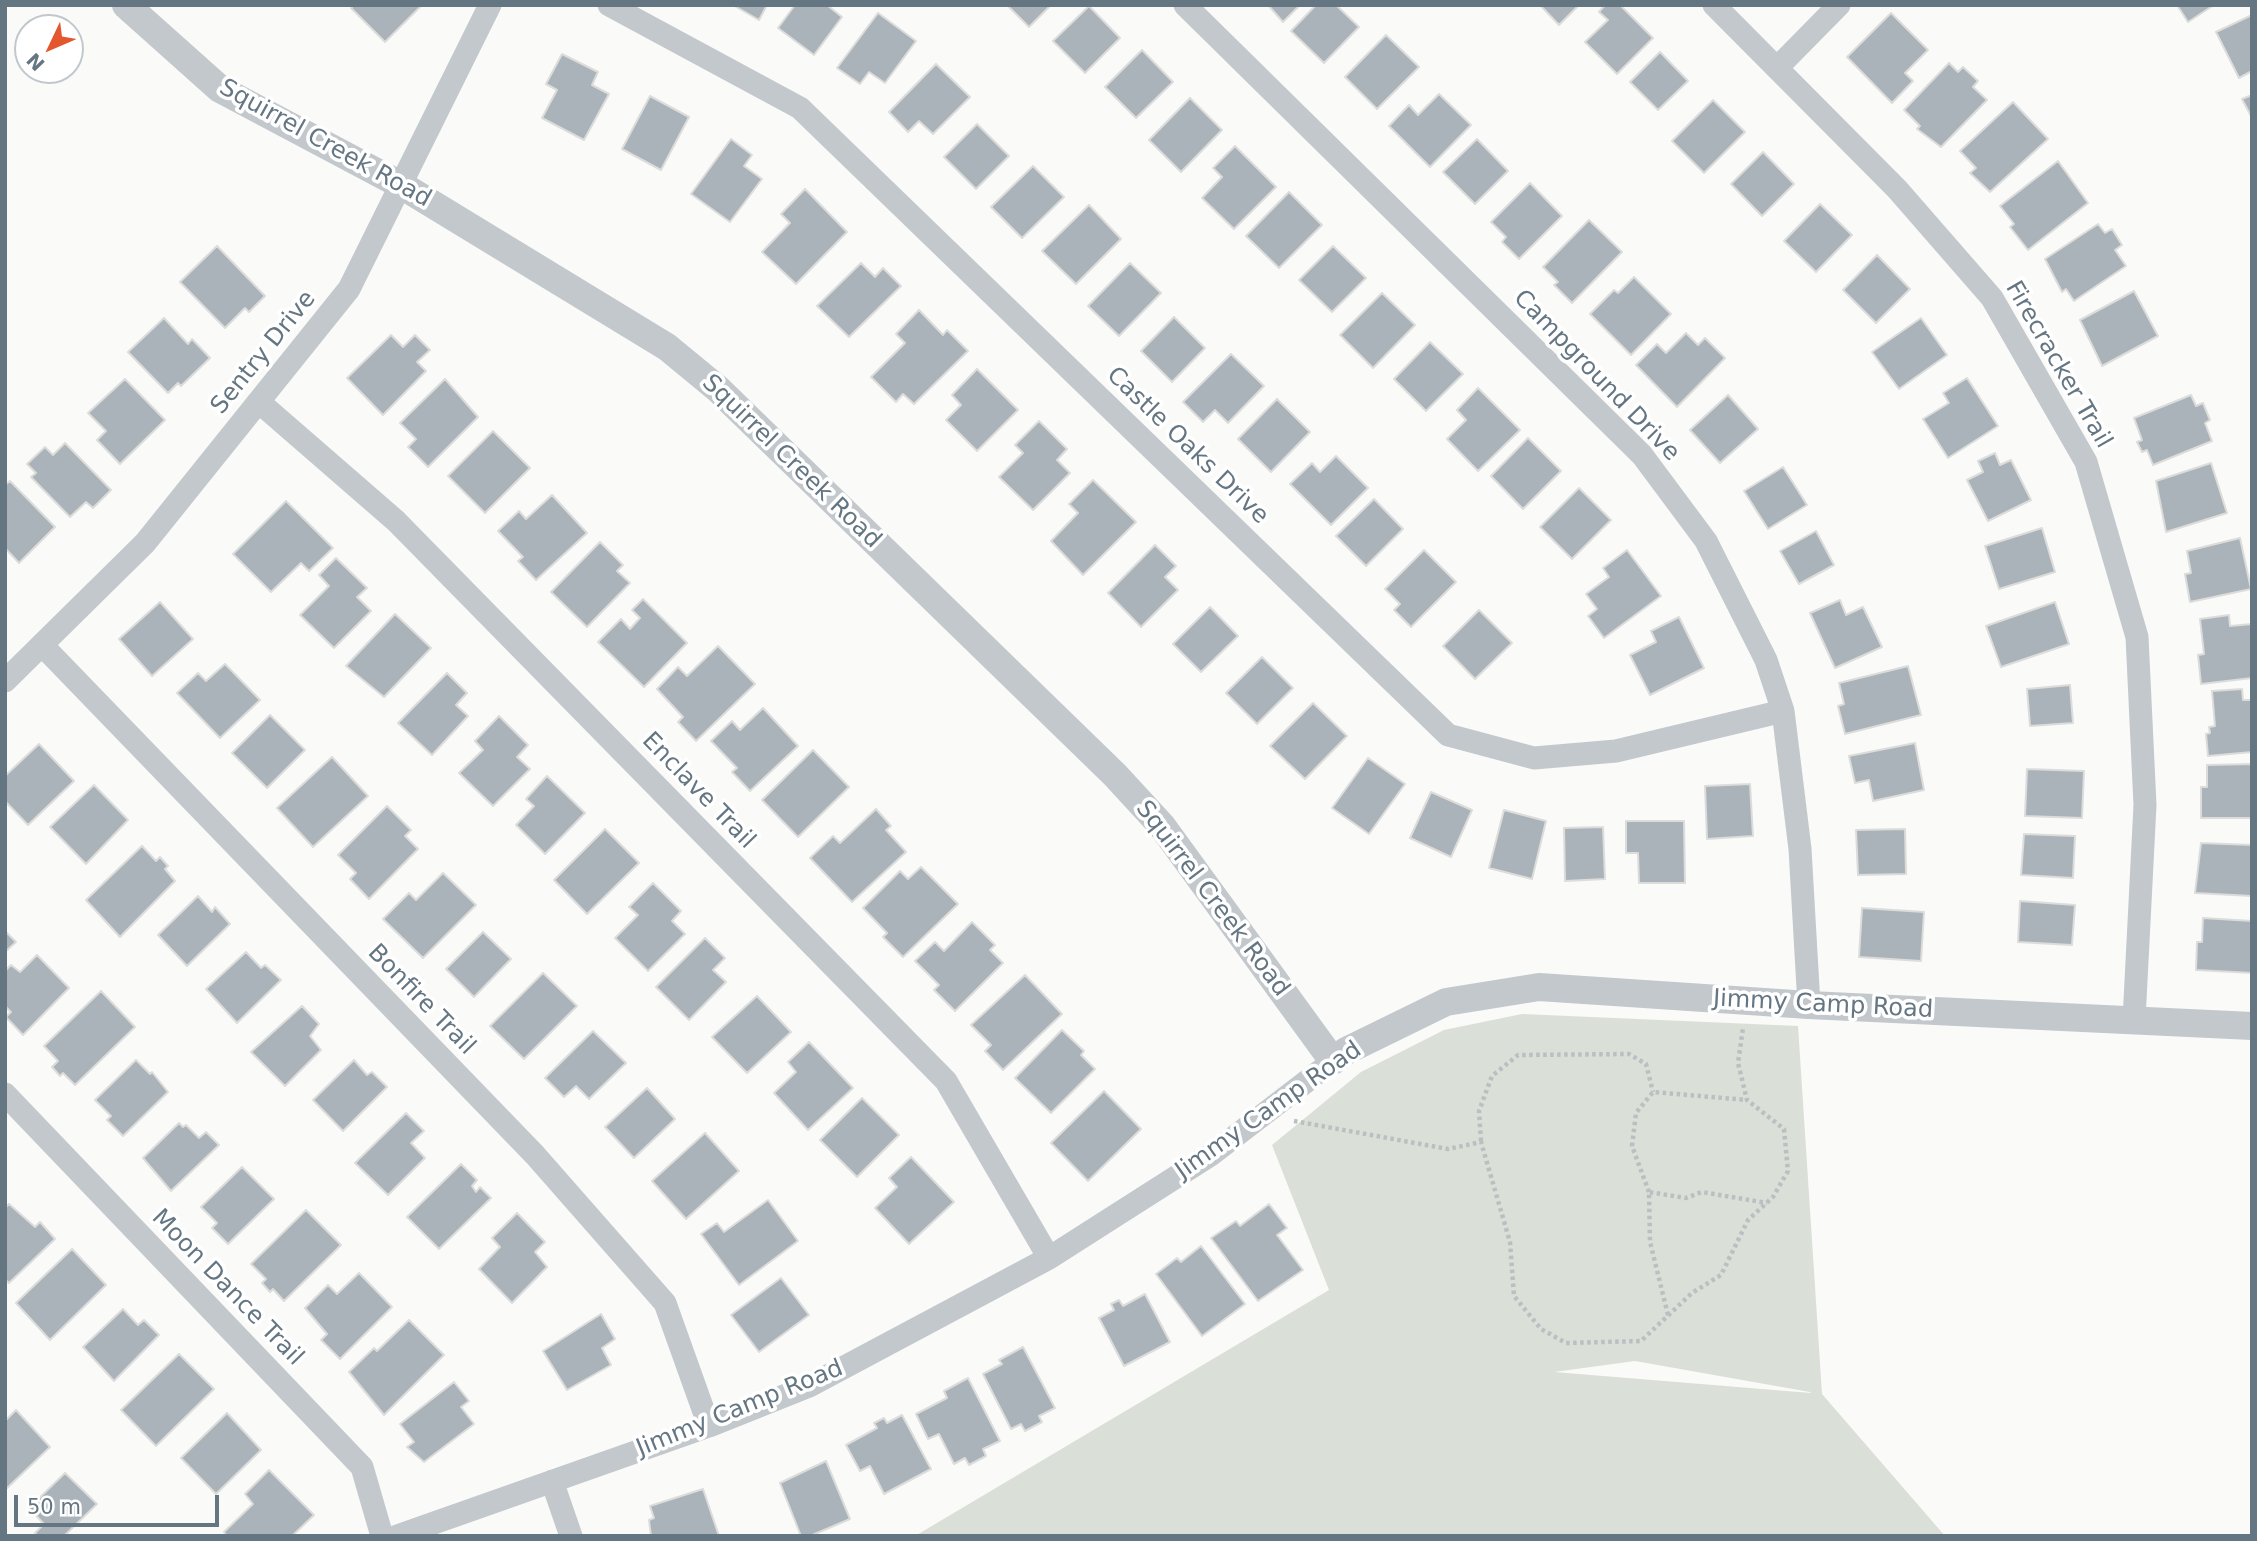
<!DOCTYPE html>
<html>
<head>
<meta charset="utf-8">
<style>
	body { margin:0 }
	#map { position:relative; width:2257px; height:1541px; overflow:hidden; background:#fafaf8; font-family:"DejaVu Sans",sans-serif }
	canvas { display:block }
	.frame { position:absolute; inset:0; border:7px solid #657683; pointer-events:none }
	.north { position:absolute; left:14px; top:14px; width:70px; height:70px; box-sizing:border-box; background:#fff; border:2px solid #c1c8cd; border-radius:50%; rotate:226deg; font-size:19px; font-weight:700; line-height:28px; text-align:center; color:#657683 }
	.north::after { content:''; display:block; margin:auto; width:24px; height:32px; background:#e4572e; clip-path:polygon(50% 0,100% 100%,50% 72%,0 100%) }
	.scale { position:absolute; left:14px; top:1495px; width:205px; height:32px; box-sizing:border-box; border:4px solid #657683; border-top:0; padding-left:9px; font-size:21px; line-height:24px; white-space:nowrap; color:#657683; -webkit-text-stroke:5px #fff; paint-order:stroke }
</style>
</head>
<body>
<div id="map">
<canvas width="2257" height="1541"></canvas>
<div class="frame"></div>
<div class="north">N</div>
<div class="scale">50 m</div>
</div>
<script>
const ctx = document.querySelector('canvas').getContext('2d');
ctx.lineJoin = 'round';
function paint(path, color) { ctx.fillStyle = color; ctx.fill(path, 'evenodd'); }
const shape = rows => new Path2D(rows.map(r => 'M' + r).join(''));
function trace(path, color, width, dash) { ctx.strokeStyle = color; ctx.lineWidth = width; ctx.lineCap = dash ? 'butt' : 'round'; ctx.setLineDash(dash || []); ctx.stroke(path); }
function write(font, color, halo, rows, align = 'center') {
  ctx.font = font + ' "DejaVu Sans",sans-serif'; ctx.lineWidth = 7; ctx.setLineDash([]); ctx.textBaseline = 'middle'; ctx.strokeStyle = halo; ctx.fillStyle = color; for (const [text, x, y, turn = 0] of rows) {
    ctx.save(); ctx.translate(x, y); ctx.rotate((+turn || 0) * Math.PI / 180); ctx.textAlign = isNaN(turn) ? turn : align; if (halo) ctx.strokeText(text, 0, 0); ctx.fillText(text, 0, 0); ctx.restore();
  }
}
const green = shape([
	[1522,1014,1798,1026,1822,1394,1945,1536,915,1536,1329,1290,1272,1145,1361,1072,1444,1030],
	[1635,1361,1810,1392,1811,1393,1554,1372]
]);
const building = shape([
	[354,5,422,5,385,42,351,8,354,5],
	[733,5,767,5,759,20,733,5],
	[795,5,827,5,842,17,814,55,778,28,795,5],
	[1007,5,1051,5,1029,27,1007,5],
	[1268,5,1300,5,1283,22,1268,5],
	[1316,5,1336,5,1359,27,1324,63,1291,31,1316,5],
	[1540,5,1579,5,1559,25,1540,5],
	[1605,5,1620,5,1653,38,1617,74,1585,42,1608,20,1599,12,1605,5],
	[2177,5,2214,5,2188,22,2177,5],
	[1089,6,1120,38,1085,73,1053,41,1089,6],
	[878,13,916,41,885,83,869,72,860,84,837,68,878,13],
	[1891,13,1928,50,1905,73,1913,81,1892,103,1847,57,1891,13],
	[2252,15,2252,71,2239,78,2216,32,2252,15],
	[1386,35,1419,67,1377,109,1345,77,1386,35],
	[1142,50,1173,82,1136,118,1105,87,1142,50],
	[1660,52,1688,81,1658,110,1630,82,1660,52],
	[562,54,598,72,592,85,609,94,584,140,542,118,557,90,546,84,562,54],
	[1949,63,1958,72,1963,67,1978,81,1973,87,1987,100,1941,147,1917,129,1920,126,1904,110,1949,63],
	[936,64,970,97,933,134,919,121,908,132,889,112,936,64],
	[1439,94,1471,125,1430,167,1389,126,1409,105,1418,115,1439,94],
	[2252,95,2252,118,2242,99,2252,95],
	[650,96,689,117,661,170,622,149,650,96],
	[1190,98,1222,130,1181,172,1149,140,1190,98],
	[1713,100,1745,132,1704,173,1672,141,1713,100],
	[2013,102,2048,139,1990,192,1970,173,1976,168,1960,151,2013,102],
	[977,124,1009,156,976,189,944,157,977,124],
	[731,139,752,155,744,166,762,179,730,222,691,194,731,139],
	[1477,139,1508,171,1475,204,1443,172,1477,139],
	[1235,146,1276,187,1234,229,1202,198,1222,177,1213,168,1235,146],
	[1763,152,1794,184,1762,216,1731,184,1763,152],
	[2058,161,2088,203,2028,250,2010,227,2014,224,2000,206,2058,161],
	[1033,166,1064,197,1022,238,991,207,1033,166],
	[1530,183,1562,216,1519,259,1502,242,1506,237,1491,222,1530,183],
	[805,189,847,232,796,284,762,252,790,223,781,214,805,189],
	[1289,192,1322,225,1279,268,1246,236,1289,192],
	[1820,204,1852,235,1816,272,1784,241,1820,204],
	[1089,205,1121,239,1076,284,1042,251,1089,205],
	[1589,220,1622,252,1572,303,1554,285,1558,282,1543,267,1589,220],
	[2098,224,2105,233,2112,229,2122,245,2115,250,2126,266,2074,301,2066,289,2062,292,2045,259,2098,224],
	[217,246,265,296,249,312,245,308,225,328,180,282,217,246],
	[1333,246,1366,278,1332,312,1299,280,1333,246],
	[1877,255,1910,289,1876,323,1843,290,1877,255],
	[861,263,875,277,883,268,901,286,849,337,817,306,861,263],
	[1130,263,1161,293,1119,336,1088,306,1130,263],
	[1634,277,1671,314,1631,355,1590,314,1614,290,1618,293,1634,277],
	[2134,291,2158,336,2102,366,2080,320,2134,291],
	[1382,293,1415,325,1373,368,1340,335,1382,293],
	[919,310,943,335,947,330,968,351,914,404,903,394,896,402,871,377,905,343,896,334,919,310],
	[1174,317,1205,348,1172,382,1141,351,1174,317],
	[164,318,188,344,192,339,210,358,181,386,178,383,168,393,128,352,164,318],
	[1921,318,1947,355,1899,389,1872,352,1921,318],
	[1686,333,1698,345,1705,338,1725,358,1677,407,1636,365,1657,344,1666,353,1686,333],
	[391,335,403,347,415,335,430,350,417,362,426,371,383,415,347,378,391,335],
	[1430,342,1463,374,1426,411,1394,379,1430,342],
	[1231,354,1264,386,1228,423,1215,410,1203,422,1183,402,1231,354],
	[977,369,1018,410,977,451,946,420,961,405,952,395,977,369],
	[1967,378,1998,426,1948,458,1923,419,1949,403,1943,393,1967,378],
	[125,379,165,420,120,464,97,440,106,431,88,413,125,379],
	[445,379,478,417,428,467,408,447,416,439,400,423,445,379],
	[1478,388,1520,430,1478,471,1447,439,1466,420,1457,410,1478,388],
	[1728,395,1758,429,1720,463,1690,430,1728,395],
	[2191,395,2196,406,2203,403,2210,420,2205,423,2212,441,2153,465,2147,450,2142,452,2137,442,2142,440,2134,418,2191,395],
	[1277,399,1310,432,1271,472,1238,439,1277,399],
	[1039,421,1067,449,1057,460,1070,473,1033,510,999,477,1023,453,1015,445,1039,421],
	[493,431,530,468,485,513,448,476,493,431],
	[1528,438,1561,471,1523,509,1491,476,1528,438],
	[65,443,111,490,93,508,86,502,70,517,31,477,36,473,27,464,45,447,53,455,65,443],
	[1995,453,2000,465,2011,460,2031,500,1988,521,1967,480,1983,472,1978,461,1995,453],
	[1336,456,1368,488,1331,525,1290,484,1312,463,1320,472,1336,456],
	[2211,463,2227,513,2166,532,2156,481,2211,463],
	[1783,467,1807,505,1768,529,1744,491,1783,467],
	[1093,480,1136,522,1083,575,1051,541,1078,513,1069,504,1093,480],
	[10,481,55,527,19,563,5,548,5,485,10,481],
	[1579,488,1611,520,1572,559,1540,527,1579,488],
	[552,495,587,533,536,580,518,561,523,557,498,531,519,511,526,519,552,495],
	[1374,499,1403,529,1366,566,1336,536,1374,499],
	[286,501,333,548,309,571,301,563,271,592,233,554,286,501],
	[2042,528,2055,572,1999,589,1985,546,2042,528],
	[1816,531,1834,565,1799,584,1780,551,1816,531],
	[2240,538,2251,589,2190,602,2185,574,2191,573,2187,551,2240,538],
	[600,542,623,565,617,571,630,583,587,627,551,592,600,542],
	[1155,545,1176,566,1165,577,1178,590,1141,627,1108,593,1155,545],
	[1424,550,1456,582,1411,627,1394,610,1400,604,1385,589,1424,550],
	[1627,550,1661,596,1604,638,1588,616,1597,609,1586,594,1609,577,1603,568,1627,550],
	[336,558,367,588,357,597,371,611,334,648,300,615,329,586,319,575,336,558],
	[643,599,687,643,644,687,598,642,621,619,630,629,640,618,632,610,643,599],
	[1840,600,1846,615,1863,607,1882,647,1835,668,1810,613,1840,600],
	[160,602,193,639,152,676,119,639,160,602],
	[2055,602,2069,644,2001,667,1986,626,2055,602],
	[1210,607,1238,636,1201,672,1173,644,1210,607],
	[1479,610,1512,643,1475,679,1443,646,1479,610],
	[395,614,431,648,384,697,346,666,395,614],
	[2229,615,2230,626,2252,624,2252,678,2201,684,2198,655,2204,654,2200,619,2229,615],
	[1679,617,1704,668,1650,695,1630,655,1656,642,1651,631,1679,617],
	[718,646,755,684,696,741,678,722,683,717,657,689,678,667,687,676,718,646],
	[1262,657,1293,688,1257,724,1226,693,1262,657],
	[225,664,260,700,220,738,177,693,198,673,206,681,225,664],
	[1908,666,1921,715,1845,734,1838,706,1844,704,1839,683,1908,666],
	[447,673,467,693,456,705,468,716,432,755,398,723,447,673],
	[2070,685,2073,723,2030,726,2027,689,2070,685],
	[2242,689,2243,700,2252,700,2252,752,2208,756,2206,734,2210,733,2209,727,2215,726,2212,691,2242,689],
	[1313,703,1347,736,1305,779,1270,746,1313,703],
	[763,708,798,746,750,791,732,772,737,768,711,741,732,721,740,730,763,708],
	[270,715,305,750,267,788,232,753,270,715],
	[499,716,528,745,517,757,530,769,493,806,459,773,483,750,475,741,499,716],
	[1915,743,1924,790,1873,801,1869,780,1855,783,1849,756,1915,743],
	[39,744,74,781,28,825,5,801,5,776,39,744],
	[813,750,849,787,798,837,762,800,813,750],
	[332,757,368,796,313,847,277,808,332,757],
	[1368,758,1405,784,1369,834,1332,808,1368,758],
	[2252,764,2252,818,2201,818,2201,787,2207,787,2207,765,2252,764],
	[2027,769,2084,771,2082,818,2025,816,2027,769],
	[547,776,585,813,545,854,516,825,534,806,526,799,547,776],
	[1750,784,1753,836,1707,839,1705,786,1750,784],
	[94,785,128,820,86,864,50,827,94,785],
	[1431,792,1472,810,1451,857,1410,838,1431,792],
	[387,806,411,830,405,836,418,849,369,899,350,879,356,873,338,855,387,806],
	[876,809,891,826,886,830,906,852,852,902,810,858,833,836,840,843,876,809],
	[1504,810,1546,821,1532,879,1489,868,1504,810],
	[1626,821,1684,821,1685,883,1639,883,1638,853,1626,853,1626,821],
	[1603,827,1605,879,1565,881,1564,828,1603,827],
	[605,829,639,863,587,914,554,880,605,829],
	[1905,829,1906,874,1858,875,1856,830,1905,829],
	[2024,834,2075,836,2073,878,2021,875,2024,834],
	[2201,843,2252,845,2252,896,2195,893,2201,843],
	[142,846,156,861,160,857,168,866,165,869,175,881,120,937,86,900,142,846],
	[921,867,958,904,903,957,883,937,887,933,863,908,900,871,908,879,921,867],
	[443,873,476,905,423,958,383,919,409,893,416,900,443,873],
	[653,883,681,911,672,921,685,934,648,971,615,938,638,915,629,907,653,883],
	[198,896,212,912,215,907,230,924,187,966,158,935,198,896],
	[2020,901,2075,905,2072,945,2018,942,2020,901],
	[1862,908,1924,912,1921,961,1859,957,1862,908],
	[2203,918,2252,921,2252,973,2196,970,2197,942,2202,942,2203,918],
	[972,922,995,945,990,950,1003,963,955,1011,934,990,939,985,915,961,935,942,944,951,972,922],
	[5,931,16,942,5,952,5,931],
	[483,932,511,959,474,997,446,969,483,932],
	[705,938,725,958,713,970,726,982,689,1020,656,987,705,938],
	[246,952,261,968,265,965,281,980,237,1023,206,989,246,952],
	[37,955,69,988,23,1035,6,1017,11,1012,5,1006,5,971,11,965,20,972,37,955],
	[543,973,577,1006,524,1059,490,1026,543,973],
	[1025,975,1062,1014,1003,1070,985,1051,991,1045,971,1025,1025,975],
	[101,991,135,1027,75,1085,63,1073,60,1076,52,1067,58,1061,44,1046,101,991],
	[757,996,791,1032,747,1073,712,1037,757,996],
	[302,1006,319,1024,310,1036,321,1050,285,1086,251,1052,302,1006],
	[1062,1030,1084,1051,1081,1055,1095,1069,1051,1113,1015,1078,1062,1030],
	[593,1031,626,1063,589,1099,576,1086,564,1097,545,1078,593,1031],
	[809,1042,853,1088,808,1130,774,1093,796,1072,788,1062,809,1042],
	[136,1060,150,1074,152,1072,168,1092,123,1136,107,1120,111,1116,95,1100,136,1060],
	[354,1060,367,1075,372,1072,387,1087,343,1131,313,1100,354,1060],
	[647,1088,675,1119,634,1158,605,1127,647,1088],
	[1104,1091,1141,1129,1088,1181,1051,1143,1104,1091],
	[862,1098,899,1135,857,1177,820,1140,862,1098],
	[406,1113,424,1131,411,1143,425,1158,388,1195,355,1163,406,1113],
	[179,1123,183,1127,186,1125,199,1138,206,1132,219,1145,171,1191,143,1158,179,1123],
	[705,1133,739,1171,686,1219,652,1181,705,1133],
	[911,1157,954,1202,909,1244,875,1208,897,1187,889,1178,911,1157],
	[461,1164,477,1180,472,1186,476,1192,480,1187,491,1198,439,1249,407,1217,461,1164],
	[242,1167,274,1199,228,1244,212,1228,217,1223,201,1207,242,1167],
	[768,1200,798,1241,739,1285,701,1234,717,1223,724,1232,768,1200],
	[9,1204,35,1227,40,1222,55,1239,9,1283,5,1279,5,1208,9,1204],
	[1269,1204,1287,1228,1277,1235,1303,1270,1258,1301,1211,1238,1236,1221,1240,1226,1269,1204],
	[306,1210,341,1245,284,1301,273,1289,270,1292,262,1283,266,1279,251,1264,306,1210],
	[517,1213,545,1242,535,1252,547,1267,512,1303,479,1269,500,1247,492,1238,517,1213],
	[1201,1246,1245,1304,1202,1336,1156,1274,1177,1258,1181,1262,1201,1246],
	[72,1249,106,1285,50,1340,16,1303,72,1249],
	[359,1273,392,1307,340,1359,321,1340,327,1334,305,1308,328,1285,337,1294,359,1273],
	[781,1278,809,1315,759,1352,731,1315,781,1278],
	[1145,1294,1170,1342,1124,1366,1099,1318,1114,1310,1111,1304,1119,1300,1123,1306,1145,1294],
	[123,1309,138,1325,144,1320,159,1335,114,1381,83,1347,123,1309],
	[601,1314,615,1339,602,1348,611,1365,567,1390,543,1351,601,1314],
	[409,1320,444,1355,384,1415,349,1372,374,1348,377,1351,409,1320],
	[1023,1347,1055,1408,1039,1416,1042,1422,1025,1431,1021,1424,1011,1429,983,1374,1002,1364,999,1360,1023,1347],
	[179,1354,214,1389,156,1446,121,1410,179,1354],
	[968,1378,1000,1441,983,1449,986,1456,969,1465,965,1458,954,1464,939,1434,928,1439,916,1414,947,1398,944,1391,968,1378],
	[454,1382,469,1401,461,1407,474,1424,424,1462,407,1447,414,1442,400,1424,454,1382],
	[16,1410,50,1447,5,1490,5,1421,16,1410],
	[227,1413,261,1450,216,1494,181,1458,227,1413],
	[902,1415,931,1469,884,1494,870,1466,860,1471,846,1445,877,1428,874,1423,884,1418,887,1423,902,1415],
	[826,1461,850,1519,810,1536,801,1536,780,1483,826,1461],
	[269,1470,314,1515,292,1536,227,1536,224,1532,253,1504,245,1494,269,1470],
	[65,1473,97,1504,64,1536,38,1536,35,1533,44,1524,29,1508,65,1473],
	[703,1489,719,1536,651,1536,649,1520,654,1518,650,1506,703,1489]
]);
const path = shape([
	[1294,1121,1448,1149,1481,1142,1510,1242,1514,1296,1541,1329,1566,1343,1641,1341,1692,1293,1721,1275,1748,1220,1773,1197,1788,1171,1784,1129,1747,1100,1738,1063,1743,1028],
	[1481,1141,1479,1111,1492,1076,1518,1055,1629,1054,1646,1064,1653,1092],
	[1649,1192,1632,1146,1636,1113,1653,1092,1747,1100],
	[1668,1315,1650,1242,1649,1192,1686,1198,1702,1192,1767,1203]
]);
const minor = shape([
	[609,5,800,108,1448,735,1534,758,1616,751,1783,711],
	[1185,5,1642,455,1706,541,1766,660,1783,711,1800,849,1809,1005],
	[1714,5,1897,189,1992,298,2086,462,2137,637,2145,805,2134,1020],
	[1777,68,1839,5],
	[259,402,396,521,946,1081,1049,1258],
	[42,645,535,1155,665,1303,709,1426],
	[5,681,145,543,349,289,490,5],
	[5,1094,362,1467,382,1536],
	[552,1481,571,1536],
	[397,1536,709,1426,809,1386,1049,1258,1212,1154,1333,1061]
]);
const tertiary = shape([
	[126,5,220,89,401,185,667,347,718,389,1115,775,1162,826,1333,1061,1346,1051,1446,1002,1539,987,1809,1005,2252,1026]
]);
const streetNames = [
	["Squirrel Creek Road",325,144,29],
	["Sentry Drive",264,353,-51],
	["Firecracker Trail",2058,365,60],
	["Campground Drive",1596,376,46],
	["Castle Oaks Drive",1187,446,44],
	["Squirrel Creek Road",791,462,44],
	["Enclave Trail",698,791,46],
	["Squirrel Creek Road",1212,899,53],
	["Bonfire Trail",421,1000,46],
	["Jimmy Camp Road",1823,1005,3],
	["Jimmy Camp Road",1269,1111,-35],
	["Moon Dance Trail",227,1288,46],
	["Jimmy Camp Road",740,1409,-22]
];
paint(green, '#dadfd7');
paint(building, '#aab3b9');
trace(building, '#dcdcda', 2);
trace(path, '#bbbfc2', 4.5, [3.5, 3.5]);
trace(minor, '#c3c8cc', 23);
trace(tertiary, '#c3c8cc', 28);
write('24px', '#657683', '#fff', streetNames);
</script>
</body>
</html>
